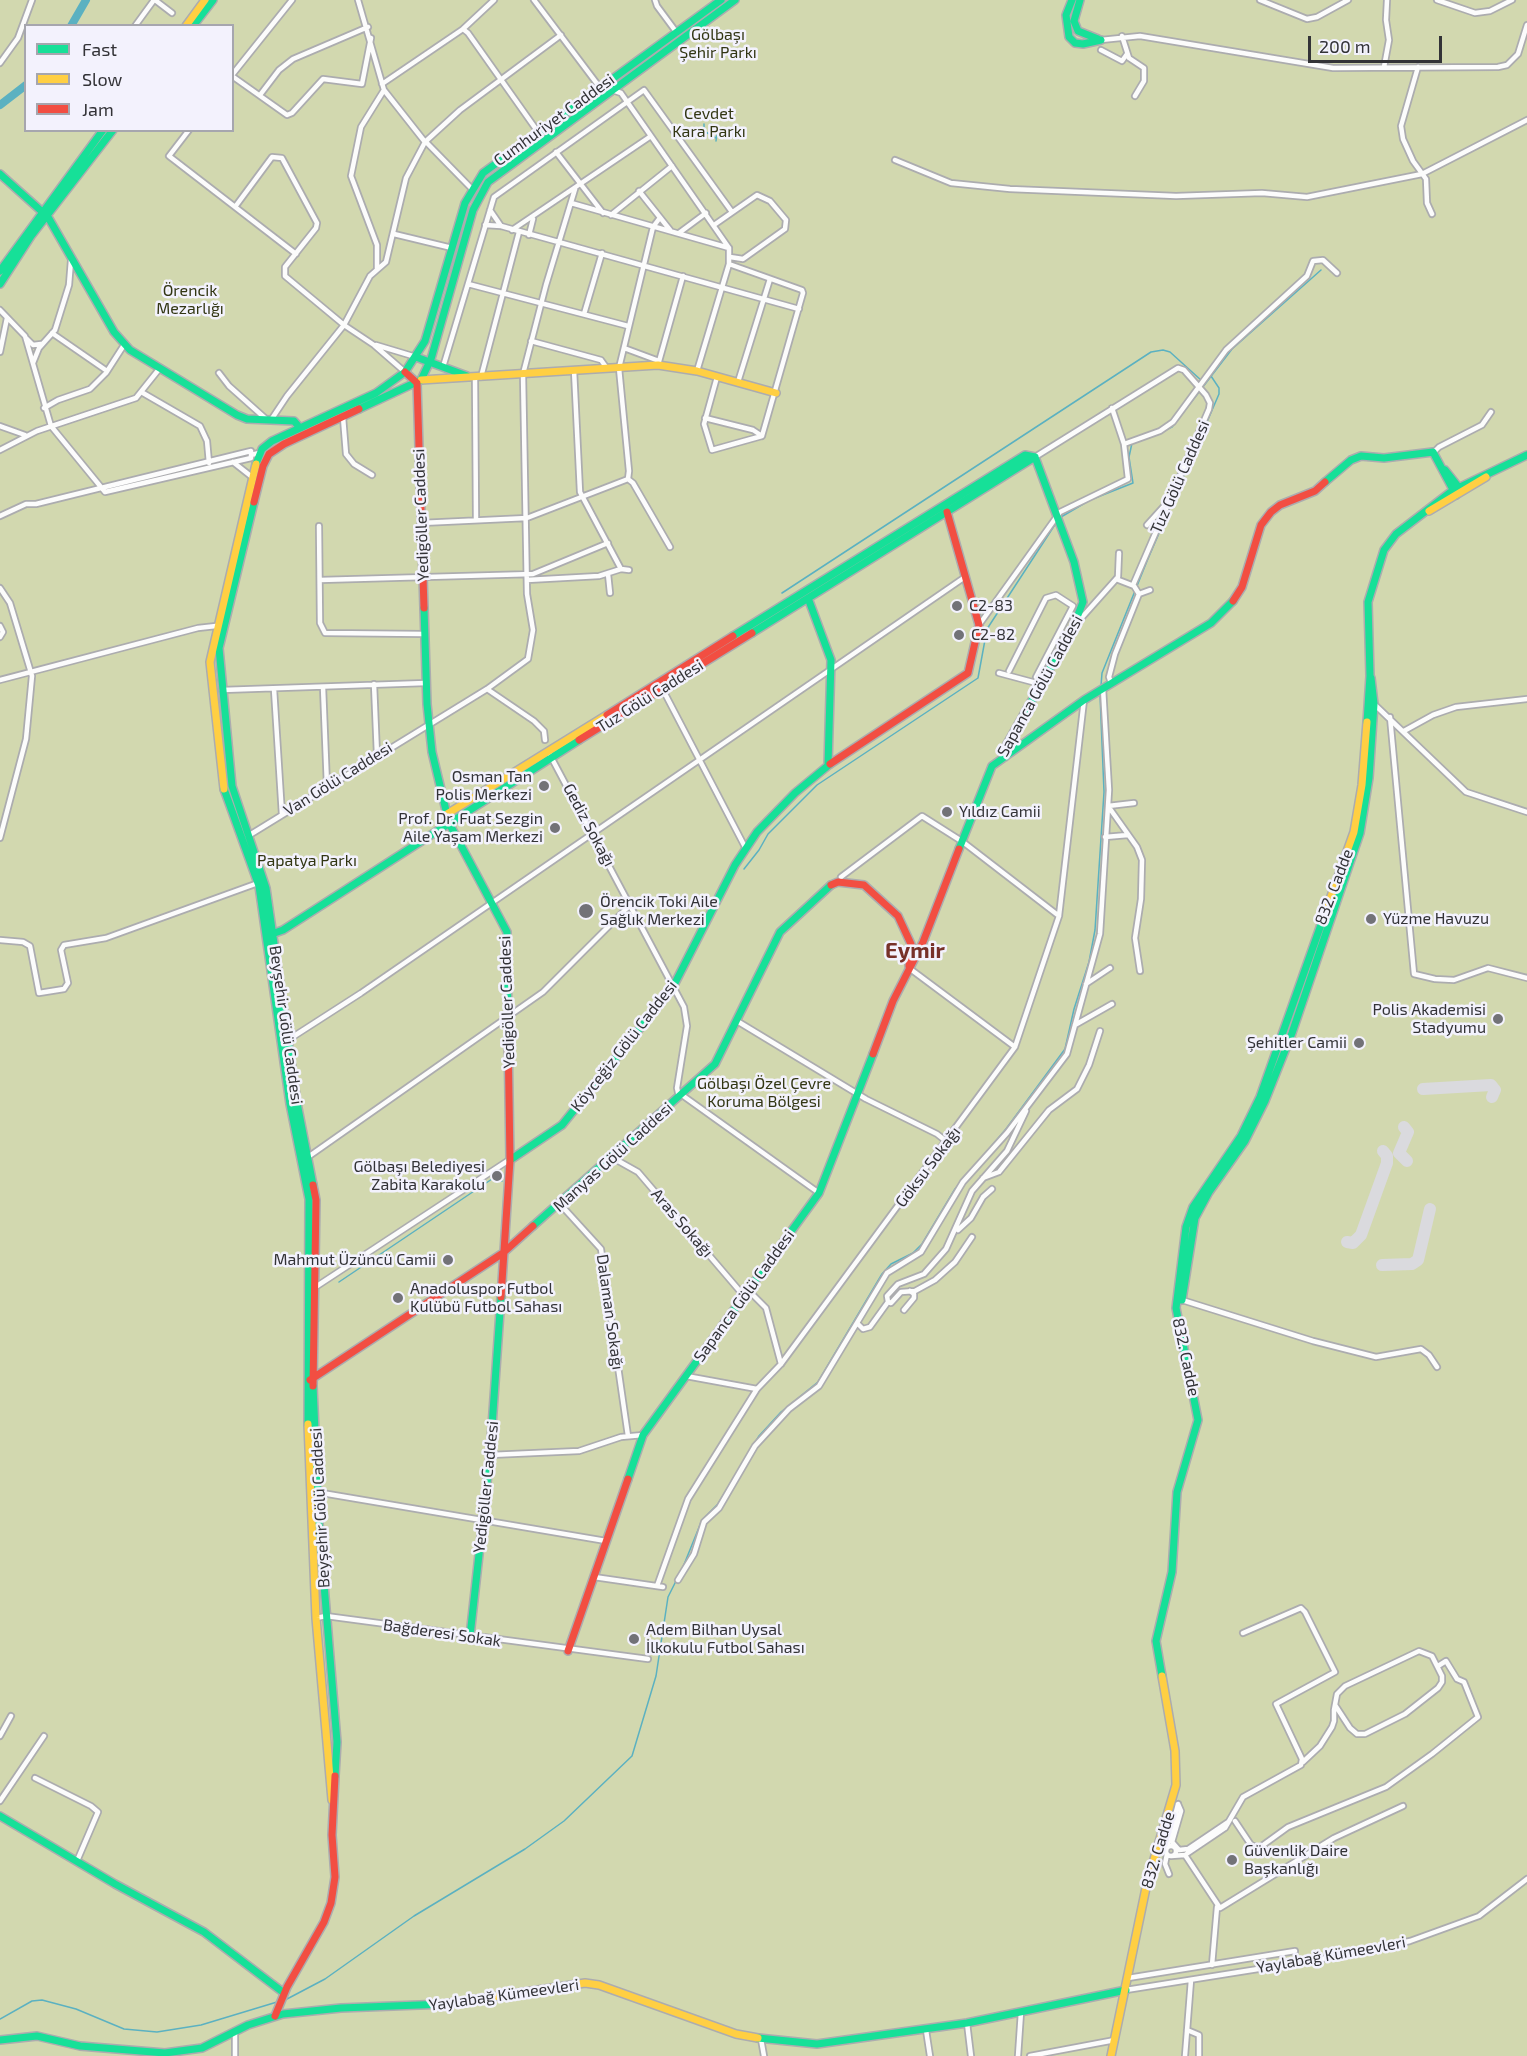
<!DOCTYPE html>
<html>
<head>
<meta charset="utf-8">
<style>
	body { margin:0 }
	#map { position:relative; width:1527px; height:2056px; overflow:hidden; background:#e8e8ed; font-family:"Exo 2",sans-serif }
	canvas { display:block }
	.legend { position:absolute; left:24px; top:24px; width:210px; height:108px; box-sizing:border-box; background:#f3f2fd; border:2px solid #a6a6ae; margin:0; padding:8px 10px; list-style:none; font-size:18px; color:#333337 }
	.legend li { display:flex; align-items:center; gap:12px; height:30px }
	.legend b { width:30px; border:2px solid #a6a6ae }
	.scale { position:absolute; left:1308px; top:36px; width:134px; height:27px; box-sizing:border-box; border:3px solid #333337; border-top:0; padding-left:8px; font-size:18px; line-height:21px; white-space:nowrap; color:#333337; -webkit-text-stroke:4px #f3f2fd; paint-order:stroke }
</style>
</head>
<body>
<div id="map">
<canvas width="1527" height="2056"></canvas>
<ul class="legend">
<li><b style="height:8px;background:#16e098"></b>Fast</li>
<li><b style="height:8px;background:#ffcf43"></b>Slow</li>
<li><b style="height:8px;background:#f24e42"></b>Jam</li>
</ul>
<div class="scale">200 m</div>
</div>
<script>
const ctx = document.querySelector('canvas').getContext('2d');
ctx.lineJoin = 'round';
function paint(path, color) { ctx.fillStyle = color; ctx.fill(path, 'evenodd'); }
const shape = rows => new Path2D(rows.map(r => 'M' + r).join(''));
function trace(path, color, width, dash) { ctx.strokeStyle = color; ctx.lineWidth = width; ctx.lineCap = dash ? 'butt' : 'round'; ctx.setLineDash(dash || []); ctx.stroke(path); }
function write(font, color, halo, rows, align = 'center') {
  ctx.font = font + ' "Exo 2",sans-serif'; ctx.lineWidth = 5; ctx.setLineDash([]); ctx.textBaseline = 'middle'; ctx.strokeStyle = halo; ctx.fillStyle = color; for (const [text, x, y, turn = 0] of rows) {
    ctx.save(); ctx.translate(x, y); ctx.rotate((+turn || 0) * Math.PI / 180); ctx.textAlign = isNaN(turn) ? turn : align; if (halo) ctx.strokeText(text, 0, 0); ctx.fillText(text, 0, 0); ctx.restore();
  }
}
const green = shape([
	[0,0,1527,0,1527,2056,0,2056],
	[26,26,232,26,232,130,26,130]
]);
const stream = shape([
	[704,124,704,131,716,138],
	[711,124,711,130,717,133,716,141],
	[1148,438,1172,427,1232,349,1321,270],
	[1061,517,1090,500,1133,483,1129,457,1132,443],
	[782,593,1151,352,1163,350,1170,352,1202,381],
	[1101,686,1102,673,1147,561,1219,394,1219,388,1211,376],
	[744,869,759,850,768,834,817,785,978,678,987,629,1056,523],
	[339,1282,492,1179,502,1181],
	[683,1567,702,1520,718,1504,759,1436,781,1412,818,1382,882,1274,891,1264,913,1253,922,1244,955,1189,1006,1129,1065,1049,1074,1009,1089,962,1095,930,1104,792,1100,694],
	[287,1999,325,1979,414,1916,525,1849,564,1821,632,1756,656,1676,668,1597,677,1579],
	[0,2019,32,2001,42,2000,76,2009,124,2029,157,2032,201,2025,277,2002]
]);
const river = shape([
	[71,26,86,0],
	[0,105,26,85]
]);
const taxiway = shape([
	[1423,1089,1491,1085,1495,1090,1492,1097],
	[1404,1127,1408,1132,1399,1153,1407,1161],
	[1347,1242,1353,1243,1361,1235,1387,1163,1387,1156,1383,1151],
	[1382,1265,1412,1264,1418,1260,1430,1209]
]);
const street = shape([
	[155,0,172,13],
	[358,0,384,90,425,142],
	[534,0,598,85,621,93,729,248,729,264,697,371],
	[655,0,657,6,677,33],
	[1260,0,1307,19,1317,17,1348,0],
	[1437,0,1475,13,1490,11,1512,0],
	[135,26,154,0],
	[463,29,494,0],
	[1122,36,1129,58,1144,68,1144,81,1135,96],
	[1101,40,1140,36,1333,68,1498,67,1507,65,1518,54,1527,25],
	[1101,50,1122,61,1127,54],
	[0,63,18,38,32,0],
	[1384,67,1389,40,1386,20,1387,0],
	[1418,67,1401,126,1403,139,1413,161,1426,179,1427,203,1432,214],
	[232,75,292,0],
	[232,76,287,115,292,113,323,79,362,84,371,38],
	[382,84,463,29,468,33,538,132],
	[260,95,279,70,293,59,368,27],
	[189,130,169,156,296,254],
	[426,142,471,188],
	[556,152,603,213],
	[895,160,951,183,1010,189,1176,196,1262,193,1307,197,1422,174,1527,120],
	[639,191,670,230],
	[571,203,729,248],
	[235,207,272,157,282,158,317,223,316,228,285,267,285,276,344,325,374,345,405,372],
	[490,210,501,226],
	[611,215,672,166],
	[485,225,501,226,799,309],
	[714,225,757,195,770,201,786,220,785,229,743,259,730,257],
	[512,230,651,136],
	[679,233,706,213],
	[394,234,452,248],
	[529,235,533,219],
	[377,269,377,245,351,176,361,127,384,90],
	[468,284,628,326],
	[0,310,25,336,51,426,105,492,251,458,251,455,259,453],
	[584,314,602,253],
	[52,333,107,371],
	[26,338,33,345,41,344],
	[531,341,601,360,606,367],
	[376,345,416,357],
	[624,348,659,361],
	[0,352,7,318],
	[33,363,39,348,55,330,69,285,71,260],
	[658,365,683,276],
	[443,367,494,197,644,90,732,212],
	[574,370,580,492,621,569,629,570],
	[219,373,229,386,266,419],
	[475,377,476,519],
	[481,377,519,232],
	[717,377,704,424,712,450,762,436,803,293,802,290,729,264],
	[738,382,770,279],
	[143,393,200,426,207,441,209,463],
	[44,408,58,400,90,389,106,373,124,345],
	[343,417,346,454,354,464,372,475],
	[705,418,753,430,762,436],
	[271,420,287,396,344,325,370,276,386,262,406,178,425,142,460,110,561,35],
	[0,426,25,435],
	[1124,444,1160,431,1173,422,1226,350,1307,276,1313,261,1323,260,1337,273],
	[0,450,37,431,136,398,160,368],
	[1434,452,1439,447,1482,425,1491,412],
	[1035,457,1178,368,1184,370,1206,395,1210,403,1209,409,1133,585],
	[233,462,252,477],
	[628,479,629,471,619,368,653,227,659,219],
	[628,479,633,483,670,547],
	[0,516,26,504,36,504,251,451,251,455],
	[421,523,527,518,628,479],
	[1147,525,1166,504],
	[319,526,320,623,325,633,424,634],
	[608,574,610,593],
	[320,580,533,574,608,543],
	[527,580,599,576,621,569],
	[0,588,10,603,32,676,26,739,0,838],
	[1139,594,1150,590],
	[1076,624,1118,577,1119,553],
	[979,625,1060,512,1128,479,1124,444,1112,408],
	[0,626,3,632,0,637],
	[1009,671,1046,598,1056,595,1073,606,1036,677],
	[999,673,1040,684],
	[0,680,198,628,216,626],
	[1111,683,1109,677,1115,654,1139,594,1134,586,1116,579],
	[374,684,377,755],
	[323,687,327,786],
	[662,688,745,847],
	[274,689,282,815],
	[487,689,534,721,544,731,545,740],
	[222,690,426,683],
	[1374,704,1466,792,1527,812],
	[1390,717,1414,974,1435,979,1454,980,1488,968,1527,978],
	[1404,731,1433,715,1456,707,1527,699],
	[550,755,684,1007,687,1026,677,1088,679,1097],
	[1134,803,1108,806,1137,847,1142,860,1141,899,1135,938,1140,971],
	[248,836,487,689,528,659,533,630,527,594,523,374,546,285,575,189],
	[1105,837,1128,835],
	[841,877,922,816,963,842,1059,916],
	[0,940,23,942,30,946,39,993,64,989,68,983,61,950,64,945,106,938,258,883],
	[909,968,1015,1047],
	[1086,984,1110,968],
	[737,1021,866,1099,937,1134,947,1142],
	[1075,1025,1112,1004],
	[288,1040,361,993,965,577],
	[682,1095,819,1193],
	[308,1157,543,992,631,904],
	[613,1158,638,1172,744,1296],
	[983,1178,999,1172,1049,1110,1077,1089,1089,1065,1100,1031],
	[560,1204,601,1249,628,1436],
	[958,1230,971,1218,983,1197,992,1189],
	[972,1237,955,1262,935,1280,915,1291,901,1292,891,1303,888,1302,887,1296,898,1284,924,1274,946,1249,972,1191,1007,1151,1026,1111],
	[314,1288,509,1160],
	[748,1290,766,1308,781,1364],
	[1182,1300,1313,1341,1376,1357,1421,1349,1429,1355,1437,1367],
	[904,1310,914,1298,914,1294,910,1291],
	[858,1324,863,1329,870,1327,888,1302],
	[686,1376,757,1389],
	[490,1455,579,1451,621,1437,643,1435],
	[316,1492,606,1541],
	[594,1577,663,1587],
	[678,1580,694,1554,704,1522,719,1508,755,1446,789,1409,819,1386,887,1273,921,1252,963,1182,1007,1133,1067,1054,1100,934,1109,790,1103,688],
	[657,1586,688,1499,757,1389,781,1364,1015,1047,1059,916,1084,700],
	[316,1618,326,1616,648,1659],
	[0,1736,11,1716],
	[1303,1762,1320,1746,1332,1727,1334,1721,1334,1710,1337,1694,1345,1686,1419,1651,1432,1656,1442,1676,1442,1682,1438,1688,1405,1714,1365,1734,1357,1734,1350,1728,1335,1705],
	[35,1778,91,1806,98,1812,77,1861],
	[0,1801,44,1736],
	[1178,1804,1181,1811,1172,1842,1179,1850,1188,1849,1228,1822],
	[1235,1821,1251,1845,1259,1848,1288,1827,1386,1787,1432,1754,1478,1717,1464,1682,1457,1679,1446,1661,1438,1666],
	'1166 1851a5 5 0 1 1 10 0a5 5 0 1 1-10 0Z',
	[1166,1851,1178,1804],
	[1167,1854,1165,1864,1169,1874],
	[1185,1855,1220,1908,1334,1838,1403,1806],
	[1171,1856,1185,1855,1225,1828,1243,1797,1301,1765,1302,1759,1276,1704,1335,1672,1305,1612,1301,1608,1243,1633],
	[1212,1965,1217,1907],
	[1128,1978,1295,1951],
	[1126,1990,1340,1956,1410,1941,1479,1916,1527,1879],
	[967,2023,971,2056],
	[926,2030,930,2056],
	[1187,2030,1199,2035,1199,2056],
	[761,2039,764,2056],
	[235,2056,235,2031],
	[1018,2056,1021,2012],
	[1030,2056,1115,2040],
	[1185,2056,1191,1980]
]);
const fast = shape([
	[1072,0,1066,15,1069,37,1075,43,1083,44,1101,40],
	[1080,0,1074,21,1078,31,1098,39],
	[193,26,213,0],
	[0,174,48,217,114,332,130,350,237,415,247,419,294,421,300,428],
	[0,271,103,130],
	[0,284,31,236,113,130],
	[416,357,467,376],
	[359,409,421,380,431,359,473,210,488,182,735,0],
	[256,464,262,449,272,441,376,393,405,372,425,341,465,203,483,173,721,0],
	[1445,470,1460,489],
	[1325,482,1351,460,1361,456,1384,458,1433,452,1456,495],
	[254,502,219,648,232,786,266,888,297,1103,313,1185],
	[808,598,831,660,828,765],
	[424,608,427,704,432,752,449,823,507,932,508,1034],
	[752,633,1035,457],
	[733,636,1025,455,1035,457],
	[1367,722,1370,676,1368,602,1384,550,1396,534,1452,491,1527,455],
	[1005,757,1007,744,1072,630,1083,602,1074,562,1035,457],
	[224,789,259,886,290,1104,309,1199,308,1424],
	[959,849,992,766,1084,700,1211,623,1233,601],
	[269,935,283,930,579,740],
	[510,1160,562,1125,673,987,735,865,757,832,795,793,830,764],
	[533,1226,715,1064,780,932,831,885],
	[1179,1300,1182,1300,1195,1218,1209,1192,1245,1141,1265,1101,1292,1033,1360,833,1369,778,1374,704,1371,678],
	[313,1386,319,1524,337,1742,335,1776],
	[628,1479,643,1435,819,1193,873,1054],
	[470,1636,490,1455,501,1297],
	[1162,1676,1156,1641,1172,1572,1177,1492,1198,1420,1176,1308,1186,1227,1193,1207,1241,1136,1260,1097,1323,919],
	[0,1816,115,1884,204,1932,284,1993],
	[758,2038,817,2044,967,2023,1126,1990],
	[0,2040,37,2036,80,2046,165,2053,202,2048,248,2025,283,2014,341,2008,445,2004]
]);
const slow = shape([
	[186,26,205,0],
	[421,380,658,365,697,371,776,393],
	[1429,511,1486,477],
	[224,789,210,662,256,464],
	[447,814,607,715],
	[1323,919,1354,832,1362,785,1367,722],
	[308,1424,316,1618,332,1800],
	[445,2004,585,1983,599,1985,736,2034,758,2038],
	[1111,2056,1147,1883,1176,1785,1175,1751,1162,1676]
]);
const jam = shape([
	[405,372,417,383,424,608],
	[254,502,263,466,269,454,284,444,359,409],
	[1233,601,1242,587,1261,525,1271,512,1280,505,1315,491,1325,482],
	[607,715,733,636],
	[579,740,752,633],
	[830,764,968,673,979,625,947,512],
	[831,885,838,882,864,885,898,916,911,944,909,966],
	[873,1054,893,1001,923,942,959,849],
	[313,1185,316,1200,313,1386],
	[501,1297,510,1160,508,1034],
	[310,1380,503,1253,533,1226],
	[568,1651,628,1479],
	[275,2016,287,1987,324,1922,331,1903,335,1877,332,1835,335,1776]
]);
const markers = [
	[957,606,6,"#727277"],
	[959,635,6,"#727277"],
	[544,786,6,"#727277"],
	[947,812,6,"#727277"],
	[555,828,6,"#727277"],
	[586,911,8,"#727277"],
	[1371,919,6,"#727277"],
	[1498,1019,6,"#727277"],
	[1359,1043,6,"#727277"],
	[497,1176,6,"#727277"],
	[448,1260,6,"#727277"],
	[398,1298,6,"#727277"],
	[634,1639,6,"#727277"],
	[1232,1860,6,"#727277"]
];
const parkNames = [
	["Gölbaşı",718,35],
	["Şehir Parkı",718,53],
	["Cevdet",709,114],
	["Kara Parkı",709,132],
	["Örencik",190,291],
	["Mezarlığı",190,309],
	["Papatya Parkı",307,861],
	["Gölbaşı Özel Çevre",764,1084],
	["Koruma Bölgesi",764,1102]
];
const streetNames = [
	["Cumhuriyet Caddesi",554,120,-36],
	["Tuz Gölü Caddesi",1180,477,-66],
	["Yedigöller Caddesi",421,515,-92],
	["Sapanca Gölü Caddesi",1040,686,-61],
	["Tuz Gölü Caddesi",650,696,-32],
	["Van Gölü Caddesi",338,779,-32],
	["Gediz Sokağı",589,825,62],
	["832. Cadde",1334,887,-69],
	["Yedigöller Caddesi",507,1002,-92],
	["Beyşehir Gölü Caddesi",286,1025,82],
	["Köyceğiz Gölü Caddesi",624,1046,-52],
	["Manyas Gölü Caddesi",613,1157,-42],
	["Göksu Sokağı",928,1167,-53],
	["Aras Sokağı",682,1223,49],
	["Sapanca Gölü Caddesi",744,1296,-54],
	["Dalaman Sokağı",610,1312,82],
	["832. Cadde",1186,1357,78],
	["Yedigöller Caddesi",486,1487,-84],
	["Beyşehir Gölü Caddesi",320,1508,-93],
	["Bağderesi Sokak",442,1633,8],
	["832. Cadde",1158,1850,-73],
	["Yaylabağ Kümeevleri",1331,1955,-10],
	["Yaylabağ Kümeevleri",504,1995,-8]
];
const poiNames = [
	["C2-83",969,606],
	["C2-82",971,635],
	["Osman Tan",532,777,"right"],
	["Polis Merkezi",532,795,"right"],
	["Yıldız Camii",959,812],
	["Prof. Dr. Fuat Sezgin",543,819,"right"],
	["Aile Yaşam Merkezi",543,837,"right"],
	["Örencik Toki Aile",600,902],
	["Sağlık Merkezi",600,920],
	["Yüzme Havuzu",1383,919],
	["Polis Akademisi",1486,1010,"right"],
	["Stadyumu",1486,1028,"right"],
	["Şehitler Camii",1347,1043,"right"],
	["Gölbaşı Belediyesi",485,1167,"right"],
	["Zabita Karakolu",485,1185,"right"],
	["Mahmut Üzüncü Camii",436,1260,"right"],
	["Anadoluspor Futbol",410,1289],
	["Kulübü Futbol Sahası",410,1307],
	["Adem Bilhan Uysal",646,1630],
	["İlkokulu Futbol Sahası",646,1648],
	["Güvenlik Daire",1244,1851],
	["Başkanlığı",1244,1869]
];
const districtNames = [
	["Eymir",915,951]
];
paint(green, '#d2d8af');
trace(stream, '#5bb1c1', 1.5);
trace(river, '#5bb1c1', 8);
trace(taxiway, '#dadade', 12);
trace(street, '#acacaf', 8);
trace(fast, '#acacaf', 10);
trace(slow, '#acacaf', 10);
trace(jam, '#acacaf', 10);
trace(street, '#fcfcfc', 4.5);
trace(fast, '#16e098', 7);
trace(slow, '#ffcf43', 7);
trace(jam, '#f24e42', 7);
for (const [x, y, r, color] of markers) { const dot = new Path2D(); dot.arc(x, y, r, 0, 2 * Math.PI); ctx.fillStyle = color; ctx.fill(dot); trace(dot, '#f3f2fd', 2); }
write('16px', '#323613', '#f3f2fd', parkNames);
write('16px', '#333337', '#f3f2fd', streetNames);
write('16px', '#333337', '#f3f2fd', poiNames, 'left');
write('bold 22px', '#773129', '#f3f2fd', districtNames);
</script>
</body>
</html>
